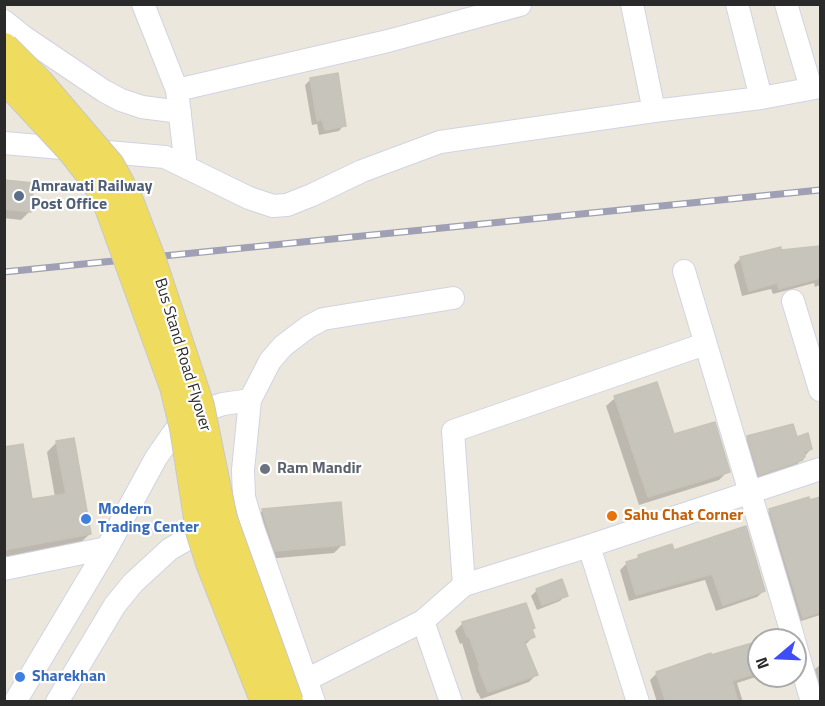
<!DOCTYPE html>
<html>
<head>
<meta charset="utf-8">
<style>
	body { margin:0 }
	#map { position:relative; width:825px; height:706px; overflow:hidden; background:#ece7dc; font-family:"Titillium Web",sans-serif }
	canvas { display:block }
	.frame { position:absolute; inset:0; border:6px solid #2a2a2a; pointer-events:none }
	.north { position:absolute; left:747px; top:628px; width:60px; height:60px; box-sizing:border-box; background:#fff; border:2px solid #aaa; border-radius:50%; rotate:251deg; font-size:16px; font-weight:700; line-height:24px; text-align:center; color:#2a2a2a }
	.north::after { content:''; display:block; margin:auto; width:21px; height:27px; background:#3e4df7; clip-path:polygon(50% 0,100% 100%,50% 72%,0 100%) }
</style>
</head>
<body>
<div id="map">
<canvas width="825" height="706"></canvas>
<div class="frame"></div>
<div class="north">N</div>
</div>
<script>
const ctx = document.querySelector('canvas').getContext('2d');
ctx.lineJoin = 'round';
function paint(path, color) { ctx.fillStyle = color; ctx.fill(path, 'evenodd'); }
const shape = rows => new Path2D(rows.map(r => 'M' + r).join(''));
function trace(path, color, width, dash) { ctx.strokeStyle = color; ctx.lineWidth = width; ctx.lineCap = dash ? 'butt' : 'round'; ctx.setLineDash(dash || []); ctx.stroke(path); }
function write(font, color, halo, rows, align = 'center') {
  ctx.font = font + ' "Titillium Web",sans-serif'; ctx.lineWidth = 4.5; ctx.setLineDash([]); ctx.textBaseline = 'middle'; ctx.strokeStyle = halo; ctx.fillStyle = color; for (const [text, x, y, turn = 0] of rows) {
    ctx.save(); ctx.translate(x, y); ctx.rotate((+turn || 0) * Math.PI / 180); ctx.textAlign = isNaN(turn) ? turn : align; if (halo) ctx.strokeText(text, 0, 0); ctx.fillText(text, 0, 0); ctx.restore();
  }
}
const shadow = shape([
	[311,79,344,125,339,131,319,135,317,124,312,125,305,85],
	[4,182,30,211,21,220,4,218],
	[820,247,820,285,815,287,814,283,773,294,771,289,742,296,734,265,740,259,780,251],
	[615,398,673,436,728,471,719,480,639,505,606,406],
	[748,437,796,439,811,449,793,469,750,483,739,446],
	[57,442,90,534,80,543,4,557,4,449,31,501,55,497,47,452],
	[817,500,820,510,820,615,798,622,765,515,770,510],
	[263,510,343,544,334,553,267,559,254,519],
	[673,552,764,591,757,597,716,611,705,580,629,601,620,570,627,563,634,561,639,556],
	[537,590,566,595,560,601,537,610,531,596],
	[463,623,531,630,533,637,525,645,536,675,529,682,481,699,478,693,477,693,462,643,460,644,455,631],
	[777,637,778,640,766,640],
	[759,642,759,676,737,683,743,702,657,702,650,680,656,674,710,655,710,657],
	[820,665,820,702,809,674]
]);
const building = shape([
	[338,73,346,126,325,130,322,119,317,121,310,78,338,73],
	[4,180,34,183,31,212,4,209,4,180],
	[820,246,820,278,779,289,777,283,749,291,740,257,781,247,781,250,820,246],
	[657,382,674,434,715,422,730,472,648,497,614,396,657,382],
	[793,424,797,437,808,433,812,449,804,452,805,457,803,458,803,460,759,475,747,436,793,424],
	[74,438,91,534,4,550,4,447,23,444,32,499,66,494,56,441,74,438],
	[809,497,810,500,820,497,820,612,803,618,769,509,809,497],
	[341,502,345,545,275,551,262,509,341,502],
	[746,526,765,591,723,605,712,574,636,595,626,562,639,558,638,555,672,544,674,550,746,526],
	[562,579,568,596,542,605,536,589,562,579],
	[526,603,535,628,532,629,535,637,524,641,538,675,488,692,478,667,480,667,469,636,467,637,462,622,526,603],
	[759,641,759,672,732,681,738,702,666,702,656,672,711,653,711,655,759,641]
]);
const minor = shape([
	[143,4,177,90,186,167],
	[632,4,654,111],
	[737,4,761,98],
	[786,4,811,88],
	[4,21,24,37,104,91,121,100,142,107,180,112],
	[177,90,388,41,520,5],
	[4,143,165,157,249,198,273,206,287,205,312,195,362,171,440,142,654,111,761,98,820,87],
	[684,271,794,640],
	[793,301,820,390],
	[589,546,638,702],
	[4,569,107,548],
	[464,585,453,431,705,344],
	[423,621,451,702],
	[795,644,812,702],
	[306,680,423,621,464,585,589,546,820,469],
	[15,702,107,548,156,458,172,435,181,423,199,412,223,404,250,400],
	[57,702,115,605,133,583,170,549,214,524],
	[314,702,253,528,244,497,243,470,250,400,270,361,283,346,308,327,323,319,453,298]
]);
const rail = shape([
	[4,272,820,190]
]);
const majorBridge = shape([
	[4,47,39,82,110,165,128,198,151,258,200,406,223,519,289,702],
	[4,78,71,150,96,182,107,202,174,387,184,428,200,531,210,563,265,702]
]);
const markers = [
	[19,196,6,"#5c6f8a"],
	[265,469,6,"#6b7280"],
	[612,516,6,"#e8710a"],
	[86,519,6,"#3f7fe0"],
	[20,677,6,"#3f7fe0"]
];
const serviceNames = [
	["Amravati Railway",31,187],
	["Post Office",31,205]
];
const streetNames = [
	["Bus Stand Road Flyover",182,355,73]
];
const worshipNames = [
	["Ram Mandir",277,469]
];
const shopNames = [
	["Modern",98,510],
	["Trading Center",98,528],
	["Sharekhan",32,677]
];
const foodNames = [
	["Sahu Chat Corner",624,516]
];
paint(shadow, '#0003');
paint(building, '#c7c4bc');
trace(building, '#c7c3b6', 1.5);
trace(minor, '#d1d3e3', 24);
trace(minor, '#fff', 22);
trace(rail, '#9fa0b4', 7);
trace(rail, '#fff', 4.5, [14]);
trace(majorBridge, '#c8c8c8', 30, []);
trace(majorBridge, '#efdc5e', 28);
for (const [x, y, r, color] of markers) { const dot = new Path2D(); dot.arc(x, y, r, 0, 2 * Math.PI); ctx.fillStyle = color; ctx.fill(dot); trace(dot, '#fff', 2); }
write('bold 16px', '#4e5e75', '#fff', serviceNames, 'left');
write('16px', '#2a2a2a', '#fff', streetNames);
write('bold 16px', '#5b616d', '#fff', worshipNames, 'left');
write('bold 16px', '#366cbe', '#fff', shopNames, 'left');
write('bold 16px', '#c56008', '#fff', foodNames, 'left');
</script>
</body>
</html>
